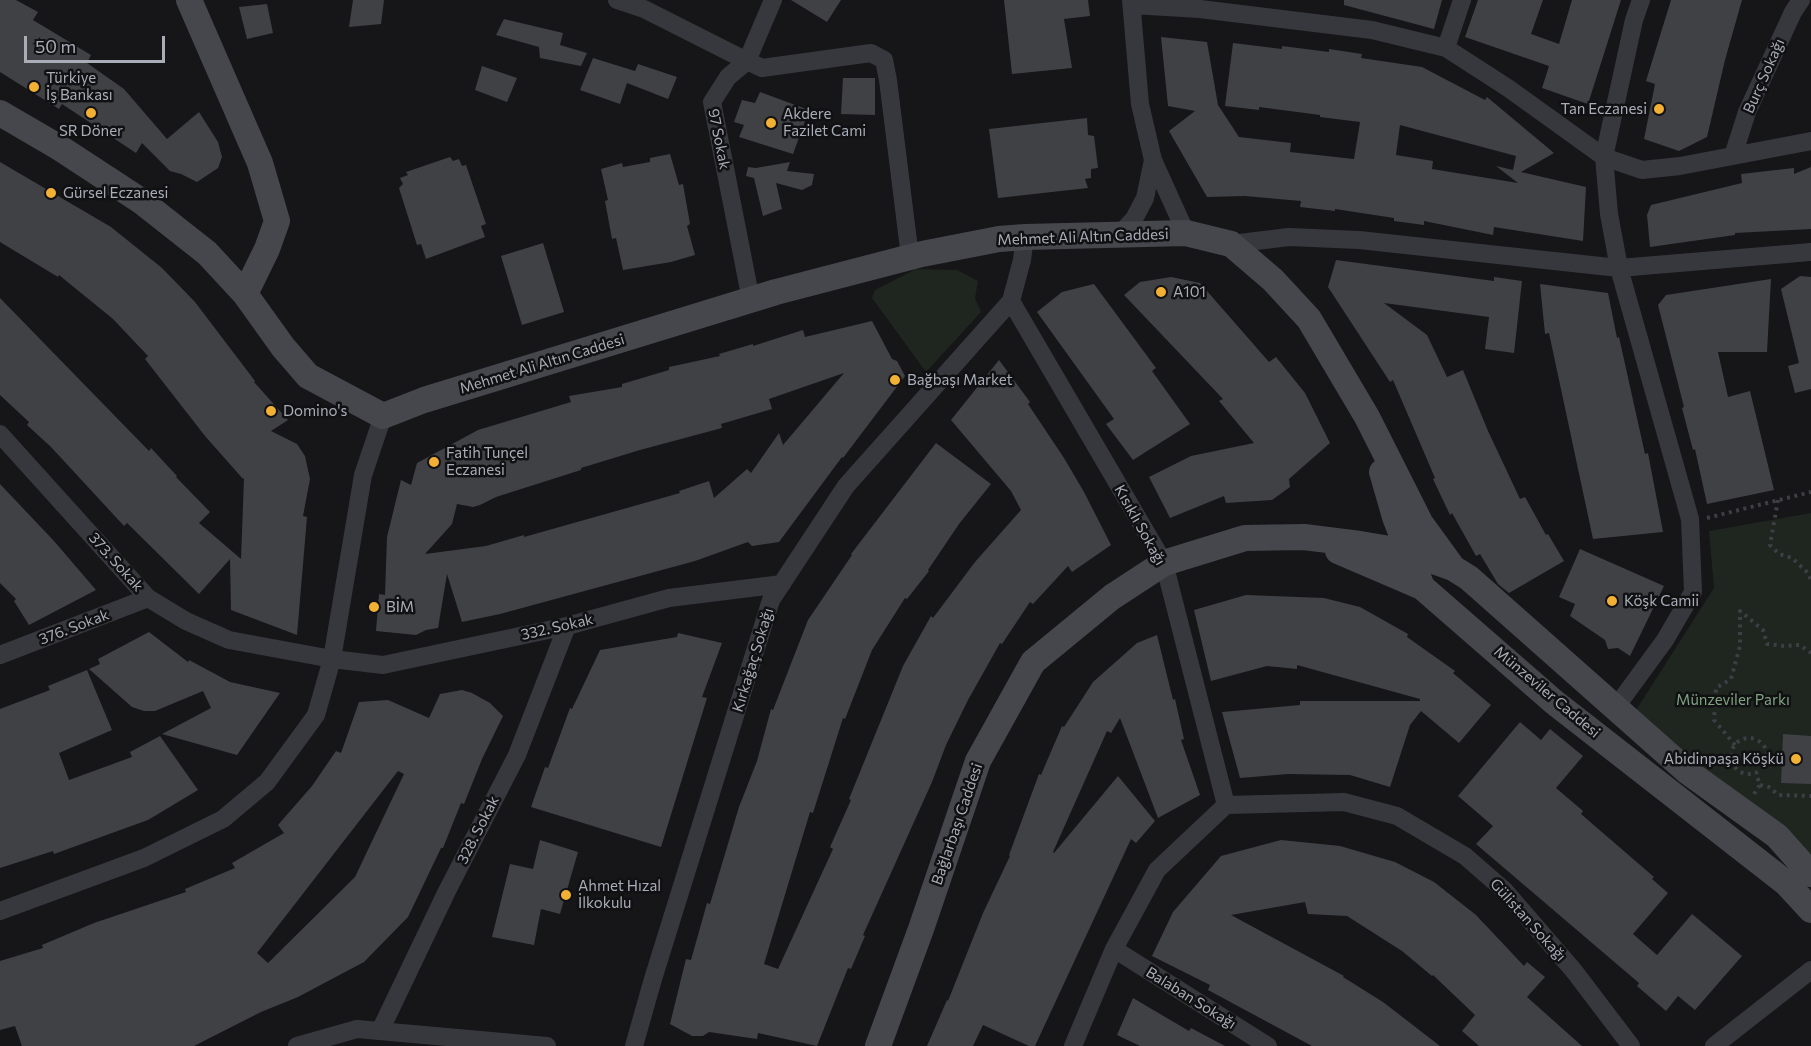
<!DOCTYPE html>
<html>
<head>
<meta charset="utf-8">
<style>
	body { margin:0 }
	#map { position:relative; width:1811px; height:1046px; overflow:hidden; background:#161618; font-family:Commissioner,sans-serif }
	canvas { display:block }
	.scale { position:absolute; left:24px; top:36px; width:141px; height:27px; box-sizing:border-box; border:3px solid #a8adb8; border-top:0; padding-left:8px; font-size:18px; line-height:21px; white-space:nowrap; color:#a8adb8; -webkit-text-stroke:4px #111113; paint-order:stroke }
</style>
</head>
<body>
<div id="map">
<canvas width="1811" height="1046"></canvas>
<div class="scale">50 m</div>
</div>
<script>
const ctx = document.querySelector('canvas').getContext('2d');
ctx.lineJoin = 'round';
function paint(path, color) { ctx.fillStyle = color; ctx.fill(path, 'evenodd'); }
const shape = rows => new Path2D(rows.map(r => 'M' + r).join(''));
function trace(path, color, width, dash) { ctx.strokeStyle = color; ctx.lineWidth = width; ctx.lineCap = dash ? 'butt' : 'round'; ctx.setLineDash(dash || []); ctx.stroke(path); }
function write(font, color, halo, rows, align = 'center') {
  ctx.font = font + ' Commissioner,sans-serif'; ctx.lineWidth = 5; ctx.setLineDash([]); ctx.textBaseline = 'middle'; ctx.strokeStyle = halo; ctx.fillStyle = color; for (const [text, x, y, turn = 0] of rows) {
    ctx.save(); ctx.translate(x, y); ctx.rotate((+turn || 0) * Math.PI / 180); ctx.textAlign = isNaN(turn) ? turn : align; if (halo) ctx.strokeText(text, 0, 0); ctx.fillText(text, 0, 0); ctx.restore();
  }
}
const green = shape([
	[916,269,957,270,978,281,975,298,981,312,926,372,872,298,875,290],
	[1811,513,1811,869,1631,718,1714,588,1709,531]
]);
const building = shape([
	[0,0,16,0,38,12,33,20,91,55,87,63,124,89,167,139,199,112,218,142,222,157,218,168,197,182,181,174,170,171,142,143,136,153,62,104,59,109,0,72],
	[353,0,384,0,381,24,349,27],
	[791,0,841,0,827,22],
	[1004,0,1088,0,1090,16,1064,19,1072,68,1012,74],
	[1344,0,1442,0,1434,29,1344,5],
	[1478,0,1543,0,1531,34,1559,44,1572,0,1621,0,1588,104,1542,88,1549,66,1465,37],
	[1671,0,1742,0,1725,60,1707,137,1679,151,1644,139,1655,84,1646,81],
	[267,4,273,33,247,39,239,7],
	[504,19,563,33,560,45,587,53,581,66,540,58,539,47,496,35],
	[1161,37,1207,42,1218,105,1239,137,1291,143,1290,152,1354,159,1360,122,1320,117,1320,115,1259,107,1259,110,1225,106,1233,43,1282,49,1282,46,1329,52,1329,49,1362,54,1361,58,1422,67,1485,100,1487,97,1554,153,1521,172,1586,187,1583,241,1494,227,1493,235,1424,221,1424,225,1394,221,1394,218,1335,209,1335,211,1300,207,1301,201,1245,196,1207,197,1169,131,1195,111,1168,106],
	[1400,125,1516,156,1513,170,1496,166,1518,183,1432,169,1433,161,1396,155],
	[593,58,635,71,638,64,677,77,668,99,627,83,620,104,580,90],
	[482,66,517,78,507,102,475,90],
	[843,78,875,78,875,115,841,114],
	[760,92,809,110,793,154,739,137,744,125,734,122,742,100,755,103],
	[1087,118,1088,135,1094,136,1098,168,1091,169,1091,178,1085,179,1088,188,998,198,989,129],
	[670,154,679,185,683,184,690,224,687,226,695,255,671,262,623,270,616,238,612,239,605,201,608,200,601,169,622,163,623,167,650,162,650,158],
	[450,157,453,161,459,159,462,166,466,165,486,224,481,226,485,237,426,259,421,244,417,245,399,188,403,184,400,178,408,175,406,172],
	[0,162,111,227,162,268,195,302,255,381,254,382,288,420,271,431,297,444,305,456,310,479,303,516,307,517,297,635,231,610,230,559,199,594,127,523,124,526,51,447,27,425,29,422,0,395,0,298,149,451,151,448,177,476,176,477,210,512,199,523,241,559,244,478,243,479,205,436,145,359,148,356,113,319,59,275,58,277,0,242],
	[790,162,787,171,814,174,812,185,802,190,776,183,782,209,763,216,754,178,746,176,748,167,756,168],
	[1811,167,1811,229,1735,233,1735,235,1650,247,1647,215,1651,205,1742,183,1741,174,1794,168,1794,174],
	[543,243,564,312,522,325,501,256],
	[1336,260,1494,281,1494,277,1522,281,1514,353,1485,349,1489,317,1384,303,1427,335,1447,377,1463,370,1488,431,1520,499,1525,497,1546,535,1548,534,1564,561,1509,593,1498,584,1480,554,1476,556,1452,513,1450,515,1433,479,1435,478,1393,380,1390,382,1328,287],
	[1800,276,1811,277,1811,389,1795,393,1788,366,1799,363,1781,289],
	[1171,277,1200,283,1269,362,1276,357,1305,393,1330,443,1289,479,1290,487,1272,500,1226,503,1224,496,1170,518,1149,477,1191,456,1254,443,1219,401,1223,399,1124,295,1140,282],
	[1771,279,1767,352,1718,352,1728,397,1750,391,1774,490,1707,504,1695,449,1693,450,1682,408,1684,407,1658,305,1666,295],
	[1094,284,1156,368,1152,371,1190,424,1133,460,1106,424,1114,419,1037,312,1062,292],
	[1540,284,1608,293,1617,338,1619,337,1645,454,1648,453,1663,532,1593,539,1549,333,1545,334],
	[872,321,892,359,897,361,905,376,843,458,842,457,779,542,752,546,748,542,695,561,500,614,462,622,447,574,438,628,426,630,416,635,376,631,379,594,385,595,387,537,401,480,411,485,417,463,478,430,571,402,569,396,622,387,622,384,669,370,669,367,720,356,719,354,753,344,753,346,803,330,805,337],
	[844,373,783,445,779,433,751,473,747,469,714,498,709,481,679,491,680,493,524,537,524,535,486,546,425,554,452,524,457,504,473,507,480,505,496,497,581,470,581,468,640,450,722,428,721,424,772,409,769,399],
	[999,360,1030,402,1028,404,1064,458,1084,492,1111,545,1072,572,1068,566,1033,604,1030,602,1002,644,1000,643,968,700,946,745,932,782,863,935,865,936,851,969,848,968,817,1046,758,1033,757,1039,709,1032,703,1036,692,1036,670,1024,686,959,691,960,707,903,710,904,739,807,757,761,771,709,773,710,808,620,852,555,851,554,936,443,991,484,959,524,928,570,929,571,907,599,905,598,872,650,845,719,843,718,813,813,810,812,764,964,778,969,833,849,830,847,851,800,849,799,903,666,931,616,933,618,975,562,1021,510,1011,491,951,420],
	[0,484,54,541,96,590,29,625,14,601,16,599,0,583],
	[1580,549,1664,586,1630,656,1618,648,1608,649,1605,640,1570,616,1575,604,1559,597],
	[1246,595,1324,598,1360,607,1408,634,1407,637,1455,671,1453,673,1491,705,1459,743,1421,711,1410,725,1390,787,1350,775,1288,774,1240,778,1222,712,1300,705,1300,701,1420,701,1420,699,1297,665,1297,669,1267,666,1211,681,1194,610],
	[149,632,188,662,189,660,230,682,280,693,237,755,162,734,211,708,203,691,155,711,144,711,132,707,89,669,100,664,98,659],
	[678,633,722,643,702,697,707,698,661,847,531,807,545,767,548,768,570,708,572,709,600,650,677,637],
	[1157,635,1173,700,1175,699,1184,739,1181,740,1200,795,1158,818,1120,718,1111,733,1107,731,1053,852,1054,853,1118,776,1155,821,1136,843,1131,839,1035,1046,1029,1046,983,1025,973,1046,927,1046,947,1000,948,1001,983,913,1010,856,1009,855,1039,774,1041,775,1062,726,1064,727,1093,682,1137,643],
	[87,670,112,730,59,753,69,780,132,757,130,752,160,736,198,790,148,820,54,854,53,851,0,868,0,709,50,690,48,686],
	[462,690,472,693,490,703,503,716,482,759,464,804,461,803,443,848,441,848,408,917,364,962,298,997,261,1012,194,1046,22,1046,15,1026,0,1030,0,961,43,948,42,945,94,923,186,892,185,889,235,868,232,863,284,833,278,825,312,786,336,751,341,753,359,702,388,700,429,718,440,694],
	[398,771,404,774,355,877,268,963,257,953],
	[1520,722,1541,740,1550,729,1583,756,1556,788,1583,811,1581,814,1654,877,1652,879,1668,893,1633,934,1657,955,1692,914,1742,956,1695,1010,1678,996,1666,1011,1637,986,1639,983,1476,844,1493,826,1458,796],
	[1783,734,1811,736,1811,784,1781,783],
	[540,840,578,852,560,914,541,909,534,945,492,937,510,864,533,869],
	[1281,840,1340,846,1395,862,1434,882,1476,915,1524,966,1527,962,1545,977,1527,997,1582,1046,1479,1046,1462,1031,1475,1015,1433,975,1432,976,1402,951,1347,916,1308,914,1305,902,1231,915,1344,976,1343,977,1383,1002,1440,1046,1312,1046,1208,990,1210,985,1152,956,1173,912,1221,856],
	[1133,998,1189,1031,1191,1028,1225,1046,1140,1046,1117,1035]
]);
const path = shape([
	[1778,500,1770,545,1779,554,1792,558,1808,573,1811,580],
	[1707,518,1811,492],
	'1731 756a18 18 0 1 1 36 0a18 18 0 1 1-36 0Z',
	[1735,745,1714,720,1716,688,1731,679,1740,646,1740,611,1763,630,1767,644,1785,646,1800,645,1811,653],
	[1760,785,1769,787,1778,795,1811,796],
	[1754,794,1760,785,1756,773]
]);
const street = shape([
	[617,0,644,9,747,61,728,77,712,102,751,300],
	[773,0,747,61,762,68,871,53,884,60,888,80,910,257],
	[1131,0,1140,104,1153,160,1186,233],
	[1132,5,1200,9,1372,30,1446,48,1508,88,1604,157,1642,170,1680,166,1811,141],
	[1446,48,1462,0],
	[1733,156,1747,112,1793,12,1801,0],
	[1119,235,1134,219,1145,198,1153,160],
	[1231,244,1289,237,1359,240,1619,268,1811,252],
	[1011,301,1164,563,1226,805],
	[0,434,148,598,186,621,229,640,332,659,383,665,567,626,669,598,782,584],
	[0,655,148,598],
	[1616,707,1665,640,1693,592,1690,519,1619,268,1609,214,1604,157,1634,20,1641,0],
	[0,911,144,858,223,819,267,782,316,715,332,659,363,475,383,416],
	[1114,949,1268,1046],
	[380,1031,447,891,517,755,567,626],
	[297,1046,357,1029,547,1046],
	[634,1046,653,979,771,600,846,486,1011,301,1022,260,1025,237],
	[1073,1046,1114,949,1157,870,1226,805,1344,802,1397,816,1465,856,1504,890,1574,971,1631,1046],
	[1714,1046,1811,970]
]);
const secondary = shape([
	[189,0,260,163,277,221,267,249,245,294],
	[0,113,60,148,141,201,207,253,245,294,283,347,308,376,383,416,424,400,776,292,922,254,999,239,1025,237,1186,233,1231,244,1273,280,1309,319,1367,417,1421,524,1453,568,1469,578,1688,772,1777,836,1811,874],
	[1382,472,1395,517,1422,587,1554,702,1786,883,1811,910],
	[1338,551,1422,587],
	[878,1046,921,929,978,761,1033,662,1112,597,1164,563,1245,538,1304,537,1360,544,1408,552,1453,568]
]);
const markers = [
	[34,87,6,"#f2b134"],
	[1659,109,6,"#f2b134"],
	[91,113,6,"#f2b134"],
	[771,123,6,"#f2b134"],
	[51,193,6,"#f2b134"],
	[1161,292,6,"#f2b134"],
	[895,380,6,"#f2b134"],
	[271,411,6,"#f2b134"],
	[434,462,6,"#f2b134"],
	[1612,601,6,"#f2b134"],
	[374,607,6,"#f2b134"],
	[1796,759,6,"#f2b134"],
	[566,895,6,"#f2b134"]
];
const streetNames = [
	["Burç Sokağı",1764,76,-66],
	["97 Sokak",719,139,79],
	["Mehmet Ali Altın Caddesi",1083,237,-2],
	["Mehmet Ali Altın Caddesi",542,364,-17],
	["Kısıklı Sokağı",1140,525,61],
	["373. Sokak",116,562,48],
	["376. Sokak",74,627,-21],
	["332. Sokak",557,627,-13],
	["Kırkağaç Sokağı",753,660,-73],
	["Münzeviler Caddesi",1547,692,40],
	["Bağlarbaşı Caddesi",957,824,-71],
	["328. Sokak",478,830,-63],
	["Gülistan Sokağı",1528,920,48],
	["Balaban Sokağı",1191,998,32]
];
const poiNames = [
	["Türkiye",46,78],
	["İş Bankası",46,95],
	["Tan Eczanesi",1647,109,"right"],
	["Akdere",783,114],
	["Fazilet Cami",783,131],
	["SR Döner",91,131,"center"],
	["Gürsel Eczanesi",63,193],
	["A101",1173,292],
	["Bağbaşı Market",907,380],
	["Domino's",283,411],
	["Fatih Tunçel",446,453],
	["Eczanesi",446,470],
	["Köşk Camii",1624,601],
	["BİM",386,607],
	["Abidinpaşa Köşkü",1784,759,"right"],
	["Ahmet Hızal",578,886],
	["İlkokulu",578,903]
];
const parkNames = [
	["Münzeviler Parkı",1733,700]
];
paint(green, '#1e261f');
paint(building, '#404145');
trace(path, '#3d3f44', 4, [3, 4.5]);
trace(street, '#37383d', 18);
trace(secondary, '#45474d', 26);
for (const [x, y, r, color] of markers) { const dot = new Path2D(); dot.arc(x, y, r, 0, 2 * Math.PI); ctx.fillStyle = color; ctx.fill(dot); trace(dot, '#111113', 2); }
write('15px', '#a8adb8', '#111113', streetNames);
write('15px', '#a8adb8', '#111113', poiNames, 'left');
write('15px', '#7fa381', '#111113', parkNames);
</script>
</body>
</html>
